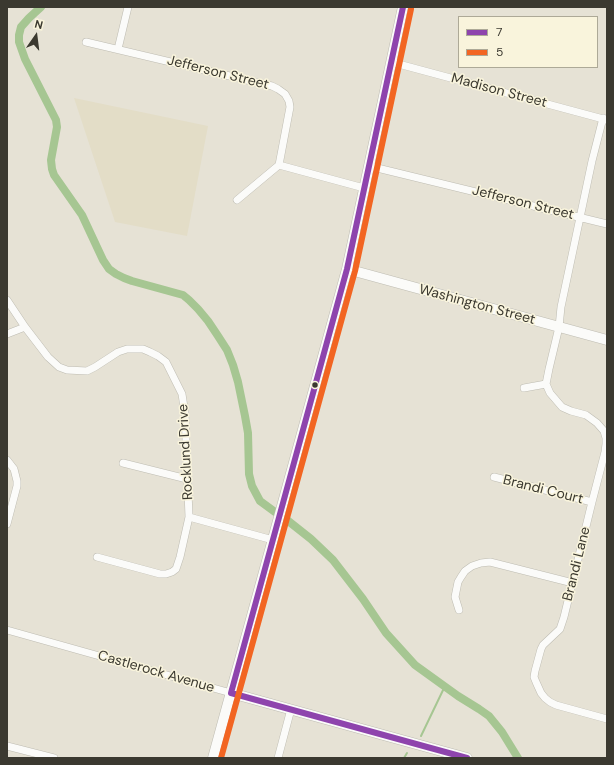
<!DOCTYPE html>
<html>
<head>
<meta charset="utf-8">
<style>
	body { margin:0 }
	#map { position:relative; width:614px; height:765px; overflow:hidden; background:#e6e2d5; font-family:"DM Sans",sans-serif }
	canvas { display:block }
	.frame { position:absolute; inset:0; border:8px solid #3b3930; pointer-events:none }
	.legend { position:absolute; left:458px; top:16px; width:140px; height:52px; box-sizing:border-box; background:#f9f4dc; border:1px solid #ada997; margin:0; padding:5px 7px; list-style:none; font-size:12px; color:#3b3930 }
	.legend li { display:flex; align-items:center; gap:8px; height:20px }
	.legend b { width:20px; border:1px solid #ada997 }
	.north { position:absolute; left:16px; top:16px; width:40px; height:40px; -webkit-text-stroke:3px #f9f4dc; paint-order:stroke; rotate:14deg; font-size:11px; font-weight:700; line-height:16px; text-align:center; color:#3b3930 }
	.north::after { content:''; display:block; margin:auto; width:14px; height:18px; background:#3b3930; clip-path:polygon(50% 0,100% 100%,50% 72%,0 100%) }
</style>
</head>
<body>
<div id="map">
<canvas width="614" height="765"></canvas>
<div class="frame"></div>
<ul class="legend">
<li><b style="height:5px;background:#8e44ad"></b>7</li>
<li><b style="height:5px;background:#f26522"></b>5</li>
</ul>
<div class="north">N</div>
</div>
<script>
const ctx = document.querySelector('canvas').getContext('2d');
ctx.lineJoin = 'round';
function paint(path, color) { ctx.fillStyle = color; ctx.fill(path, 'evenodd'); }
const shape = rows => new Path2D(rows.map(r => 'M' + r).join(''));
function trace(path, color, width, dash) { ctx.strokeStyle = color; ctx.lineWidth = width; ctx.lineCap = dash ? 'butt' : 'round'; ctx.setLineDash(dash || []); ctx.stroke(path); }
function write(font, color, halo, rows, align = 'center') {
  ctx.font = font + ' "DM Sans",sans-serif'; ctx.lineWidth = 3; ctx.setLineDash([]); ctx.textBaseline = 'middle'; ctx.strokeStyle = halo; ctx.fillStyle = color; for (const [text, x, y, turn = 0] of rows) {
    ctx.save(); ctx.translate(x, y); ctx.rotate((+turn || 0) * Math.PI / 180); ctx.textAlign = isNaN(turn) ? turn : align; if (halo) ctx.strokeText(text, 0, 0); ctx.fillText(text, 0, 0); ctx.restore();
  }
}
const built = shape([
	[74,98,208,126,187,236,115,222]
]);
const stream = shape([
	[421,736,445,686],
	[404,758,407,753]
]);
const canal = shape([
	[41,7,29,18,21,27,19,35,19,42,25,59,56,120,57,127,51,160,52,169,54,175,82,215,103,260,109,269,116,274,124,278,132,281,183,295,189,300,198,309,208,321,218,336,227,350,233,365,238,382,245,416,248,433,249,474,252,486,260,501,275,512],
	[287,520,311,539,333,560,363,599,386,633,415,665,458,696,479,709,489,716,502,732,518,758]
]);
const street = shape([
	[86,42,272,86,278,89,285,94,289,101,290,107,279,165],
	[118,49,128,7],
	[391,62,607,120],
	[603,118,592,161,561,307,559,327,549,369,546,384,550,393,562,407,571,411,586,415,597,423,604,431,606,438,606,444,605,452,592,502,564,617,560,629,543,645,541,649,535,671,534,677,536,682,541,693,545,698,550,702,556,705,607,719],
	[279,165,364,188],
	[369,166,607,224],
	[237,200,279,165],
	[7,300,25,327,48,357,59,367,67,370,87,371,95,367,118,352,127,349,143,349,150,352,158,356,166,362,182,394,185,414,189,517,273,540],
	[7,334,25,327],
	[524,388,546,384],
	[7,460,14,469,17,481,17,486,7,524],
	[123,463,187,479],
	[494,477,592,502],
	[97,557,160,574,166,574,172,572,176,569,180,557,189,517],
	[459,610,455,597,458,582,461,577,465,571,472,566,481,563,490,562,573,583],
	[7,630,231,693],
	[7,746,54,758],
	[278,758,291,709]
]);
const secondary = shape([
	[347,269,607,340],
	[231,693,467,758],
	[213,758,347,269,403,7]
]);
const bus1 = shape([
	[403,7,347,269,231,693,467,758]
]);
const bus2 = shape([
	[221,758,355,271,411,9]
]);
const markers = [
	[315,385,3.5,"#3b3930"]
];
const streetNames = [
	["Jefferson Street",218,73,14],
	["Madison Street",499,91,15],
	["Jefferson Street",523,203,14],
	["Washington Street",477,305,15],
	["Rocklund Drive",186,452,-93],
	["Brandi Court",543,490,14],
	["Brandi Lane",577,564,-76],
	["Castlerock Avenue",156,672,16]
];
paint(built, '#e3ddc7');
trace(stream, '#a6c692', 2);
trace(canal, '#a6c692', 8);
trace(street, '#bebcb2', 8);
trace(secondary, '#bebcb2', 11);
trace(street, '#fbfbf9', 7);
trace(secondary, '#fbfbf9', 10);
trace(bus1, '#8e44ad', 6);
trace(bus2, '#f26522', 6);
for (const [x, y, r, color] of markers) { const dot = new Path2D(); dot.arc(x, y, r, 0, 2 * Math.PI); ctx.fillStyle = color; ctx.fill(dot); trace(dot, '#f9f4dc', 1.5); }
write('14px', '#3b3930', '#f9f4dc', streetNames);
</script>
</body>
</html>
